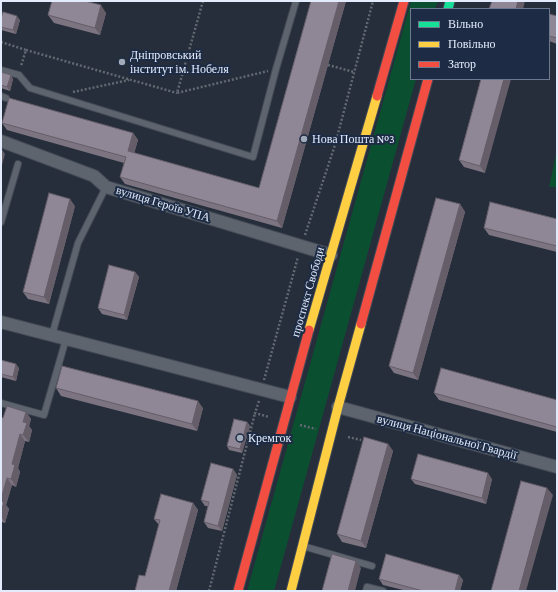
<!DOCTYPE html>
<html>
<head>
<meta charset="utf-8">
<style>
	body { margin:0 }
	#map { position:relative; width:558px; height:592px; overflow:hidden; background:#262e3b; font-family:"Crimson Pro",serif }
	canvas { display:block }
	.frame { position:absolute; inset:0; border:2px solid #e3ecfd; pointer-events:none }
	.legend { position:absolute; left:410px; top:8px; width:140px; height:72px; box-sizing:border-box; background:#1d2c44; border:1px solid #6c798e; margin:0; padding:5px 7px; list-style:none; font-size:12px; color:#e3ecfd }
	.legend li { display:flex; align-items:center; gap:8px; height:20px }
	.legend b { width:20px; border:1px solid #6c798e }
</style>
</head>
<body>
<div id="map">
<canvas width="558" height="592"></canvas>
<div class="frame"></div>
<ul class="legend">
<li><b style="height:5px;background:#16e098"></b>Вільно</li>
<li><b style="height:5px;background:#ffcf43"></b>Повільно</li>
<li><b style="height:5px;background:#f24e42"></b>Затор</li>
</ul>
</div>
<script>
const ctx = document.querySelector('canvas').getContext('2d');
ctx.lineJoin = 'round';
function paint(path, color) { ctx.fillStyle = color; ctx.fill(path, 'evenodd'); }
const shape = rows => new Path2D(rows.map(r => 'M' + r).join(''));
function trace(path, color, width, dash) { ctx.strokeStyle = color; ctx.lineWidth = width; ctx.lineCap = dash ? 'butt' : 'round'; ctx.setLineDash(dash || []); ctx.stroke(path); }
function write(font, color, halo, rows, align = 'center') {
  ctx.font = font + ' "Crimson Pro",serif'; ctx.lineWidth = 4; ctx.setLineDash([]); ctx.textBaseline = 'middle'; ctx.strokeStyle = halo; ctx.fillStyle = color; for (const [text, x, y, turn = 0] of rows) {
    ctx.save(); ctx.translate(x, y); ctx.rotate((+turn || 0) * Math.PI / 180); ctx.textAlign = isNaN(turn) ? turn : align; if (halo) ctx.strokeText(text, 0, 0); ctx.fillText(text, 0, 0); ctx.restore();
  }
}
const green = shape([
	[411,1,438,1,435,9,411,9,411,79,416,79,274,591,247,591],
	[557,150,557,187,549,187]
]);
const path = shape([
	[203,1,177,93,268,71],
	[1,42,26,50,21,66],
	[26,50,177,93],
	[328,65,354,72],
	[73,92,129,80],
	[305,235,335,145,373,1],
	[264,380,298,257],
	[259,401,255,413,269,417],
	[300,425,316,429],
	[348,437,361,440],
	[209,591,255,413]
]);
const lane = shape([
	[1,70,19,75,30,88,253,157,276,69,296,1],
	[1,96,6,98],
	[1,222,18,164],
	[52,335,78,243,106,187],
	[1,403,44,415,66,339],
	[306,547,372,566],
	[366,591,367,587,383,591]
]);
const street = shape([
	[1,141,94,176,106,187,331,255],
	[1,322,290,397],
	[338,407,557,467]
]);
const fast = shape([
	[448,9,450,1]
]);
const slow = shape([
	[309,330,377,96],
	[291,591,338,407,361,324]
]);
const jam = shape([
	[377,96,404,1],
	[361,324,428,79],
	[238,591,309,330]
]);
const wall = shape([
	[52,1,87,1,87,2,106,13,100,35,54,23,48,15],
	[311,1,346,1,282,228,125,184,120,177,124,163,7,130,2,123,133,133,138,140,134,153,259,188],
	[549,14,557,16,557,44,549,41],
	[1,18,20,20,16,34,1,30],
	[1,72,13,79,10,91,1,88],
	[481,79,485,173,464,167,459,160],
	[460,204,465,212,418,380,394,373,389,366],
	[75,206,49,304,28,299,23,292],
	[557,219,557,252,489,235,484,228],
	[135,272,139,277,127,320,102,314,98,308],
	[1,360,19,368,16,381,1,377],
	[56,388,203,408,197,431,61,396],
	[434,393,557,400,557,432,439,400],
	[26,412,31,419,29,426,32,430,29,442,25,441,18,468,20,472,16,487,12,485,6,505,9,509,5,523,2,522,1,527,1,417,3,418],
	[247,422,250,426,242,453,229,450,227,446],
	[388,444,393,451,366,548,342,542,337,534],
	[233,469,237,475,222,531,208,528,204,522,208,506,205,506,201,500],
	[411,479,492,479,486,504,415,484],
	[193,503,198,510,176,591,135,591,145,576,159,525,154,519],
	[459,575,463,580,460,591,407,591,383,585,379,579]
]);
const shadedWall = shape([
	[339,1,346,1,282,228,277,221],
	[518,1,525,1,523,9,516,9],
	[101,5,106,13,100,35,95,28],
	[17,16,20,20,16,34,13,30],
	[11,75,13,79,10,91,7,87],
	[504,79,511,79,485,173,480,166],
	[133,133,138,140,133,158,128,151],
	[1,148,5,154,1,169],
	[70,199,75,206,49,304,44,297],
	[460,204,465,212,418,380,413,373],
	[135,272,139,277,127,320,124,315],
	[16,364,19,368,16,381,13,377],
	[198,401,203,408,197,431,192,424],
	[26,412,31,419,29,426,32,430,29,442,23,435,23,422],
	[247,422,250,426,242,453,240,449],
	[20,434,25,441,18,468,20,472,16,487,11,479,12,464],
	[388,444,393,451,366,548,361,541],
	[233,469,237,475,222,531,218,526],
	[488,473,492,479,486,504,482,498],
	[7,478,12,485,6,505,9,509,5,523,1,516,1,499],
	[547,488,553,495,526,591,519,591],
	[193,503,198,510,176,591,169,591],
	[356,561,361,568,355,591,348,591],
	[459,575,463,580,460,591,455,591]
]);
const building = shape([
	[52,1,85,1,101,5,95,28,48,15,52,1],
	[311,1,339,1,277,221,120,177,126,157,2,123,9,98,133,133,128,151,259,188,311,1],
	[492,1,518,1,516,9,489,9,492,1],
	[3,12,17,16,13,30,1,27,1,18,3,12],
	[549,14,557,16,557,38,549,36,549,14],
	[1,72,11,75,7,87,1,85,1,72],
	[481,79,504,79,480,166,459,160,481,79],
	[49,193,70,199,44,297,23,292,49,193],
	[436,198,460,204,413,373,389,366,436,198],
	[490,202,557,219,557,246,484,228,490,202],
	[109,265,135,272,124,315,98,308,109,265],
	[1,360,16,364,13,377,1,374,1,360],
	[62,366,198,401,192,424,56,388,62,366],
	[441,368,557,400,557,427,434,393,441,368],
	[7,406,26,412,23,422,27,423,23,435,20,434,12,464,15,465,11,479,7,478,1,499,1,417,3,418,7,406],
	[234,419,247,422,240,449,227,446,234,419],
	[364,437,388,444,361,541,337,534,364,437],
	[418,454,488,473,482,498,411,479,418,454],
	[211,463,233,469,218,526,204,522,209,502,201,500,211,463],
	[521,481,547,488,519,591,491,591,521,481],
	[161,494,193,503,169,591,135,591,139,575,145,576,160,520,154,519,161,494],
	[1,501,4,502,1,513,1,501],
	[332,554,356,561,348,591,322,591,332,554],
	[386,554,459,575,455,591,423,591,379,579,386,554]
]);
const markers = [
	[122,62,4,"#a1aab9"],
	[304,139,4,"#a1aab9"],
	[240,438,4,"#a1aab9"]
];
const poiNames = [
	["Дніпровський",130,55],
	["інститут ім. Нобеля",130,69],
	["Нова Пошта №3",312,139],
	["Кремгок",248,438]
];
const streetNames = [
	["вулиця Героїв УПА",163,204,17],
	["проспект Свободи",308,292,-74],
	["вулиця Національної Гвардії",447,437,15]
];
paint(green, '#0b4f31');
trace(lane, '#434a56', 8);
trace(street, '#434a56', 14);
trace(fast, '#434a56', 11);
trace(slow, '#434a56', 11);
trace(jam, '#434a56', 11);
trace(path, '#626972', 2.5, [2, 2]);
trace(lane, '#5d646d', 6);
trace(street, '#5d646d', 12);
trace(fast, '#16e098', 9);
trace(slow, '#ffcf43', 9);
trace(jam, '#f24e42', 9);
paint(wall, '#7c7481');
paint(shadedWall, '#655e69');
paint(building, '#908796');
trace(building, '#655e69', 1);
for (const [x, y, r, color] of markers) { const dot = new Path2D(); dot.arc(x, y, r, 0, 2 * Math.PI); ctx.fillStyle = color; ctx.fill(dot); trace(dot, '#1d2c44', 1.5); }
write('12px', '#e3ecfd', '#1d2c44', poiNames, 'left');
write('12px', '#e3ecfd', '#1d2c44', streetNames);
</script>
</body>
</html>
